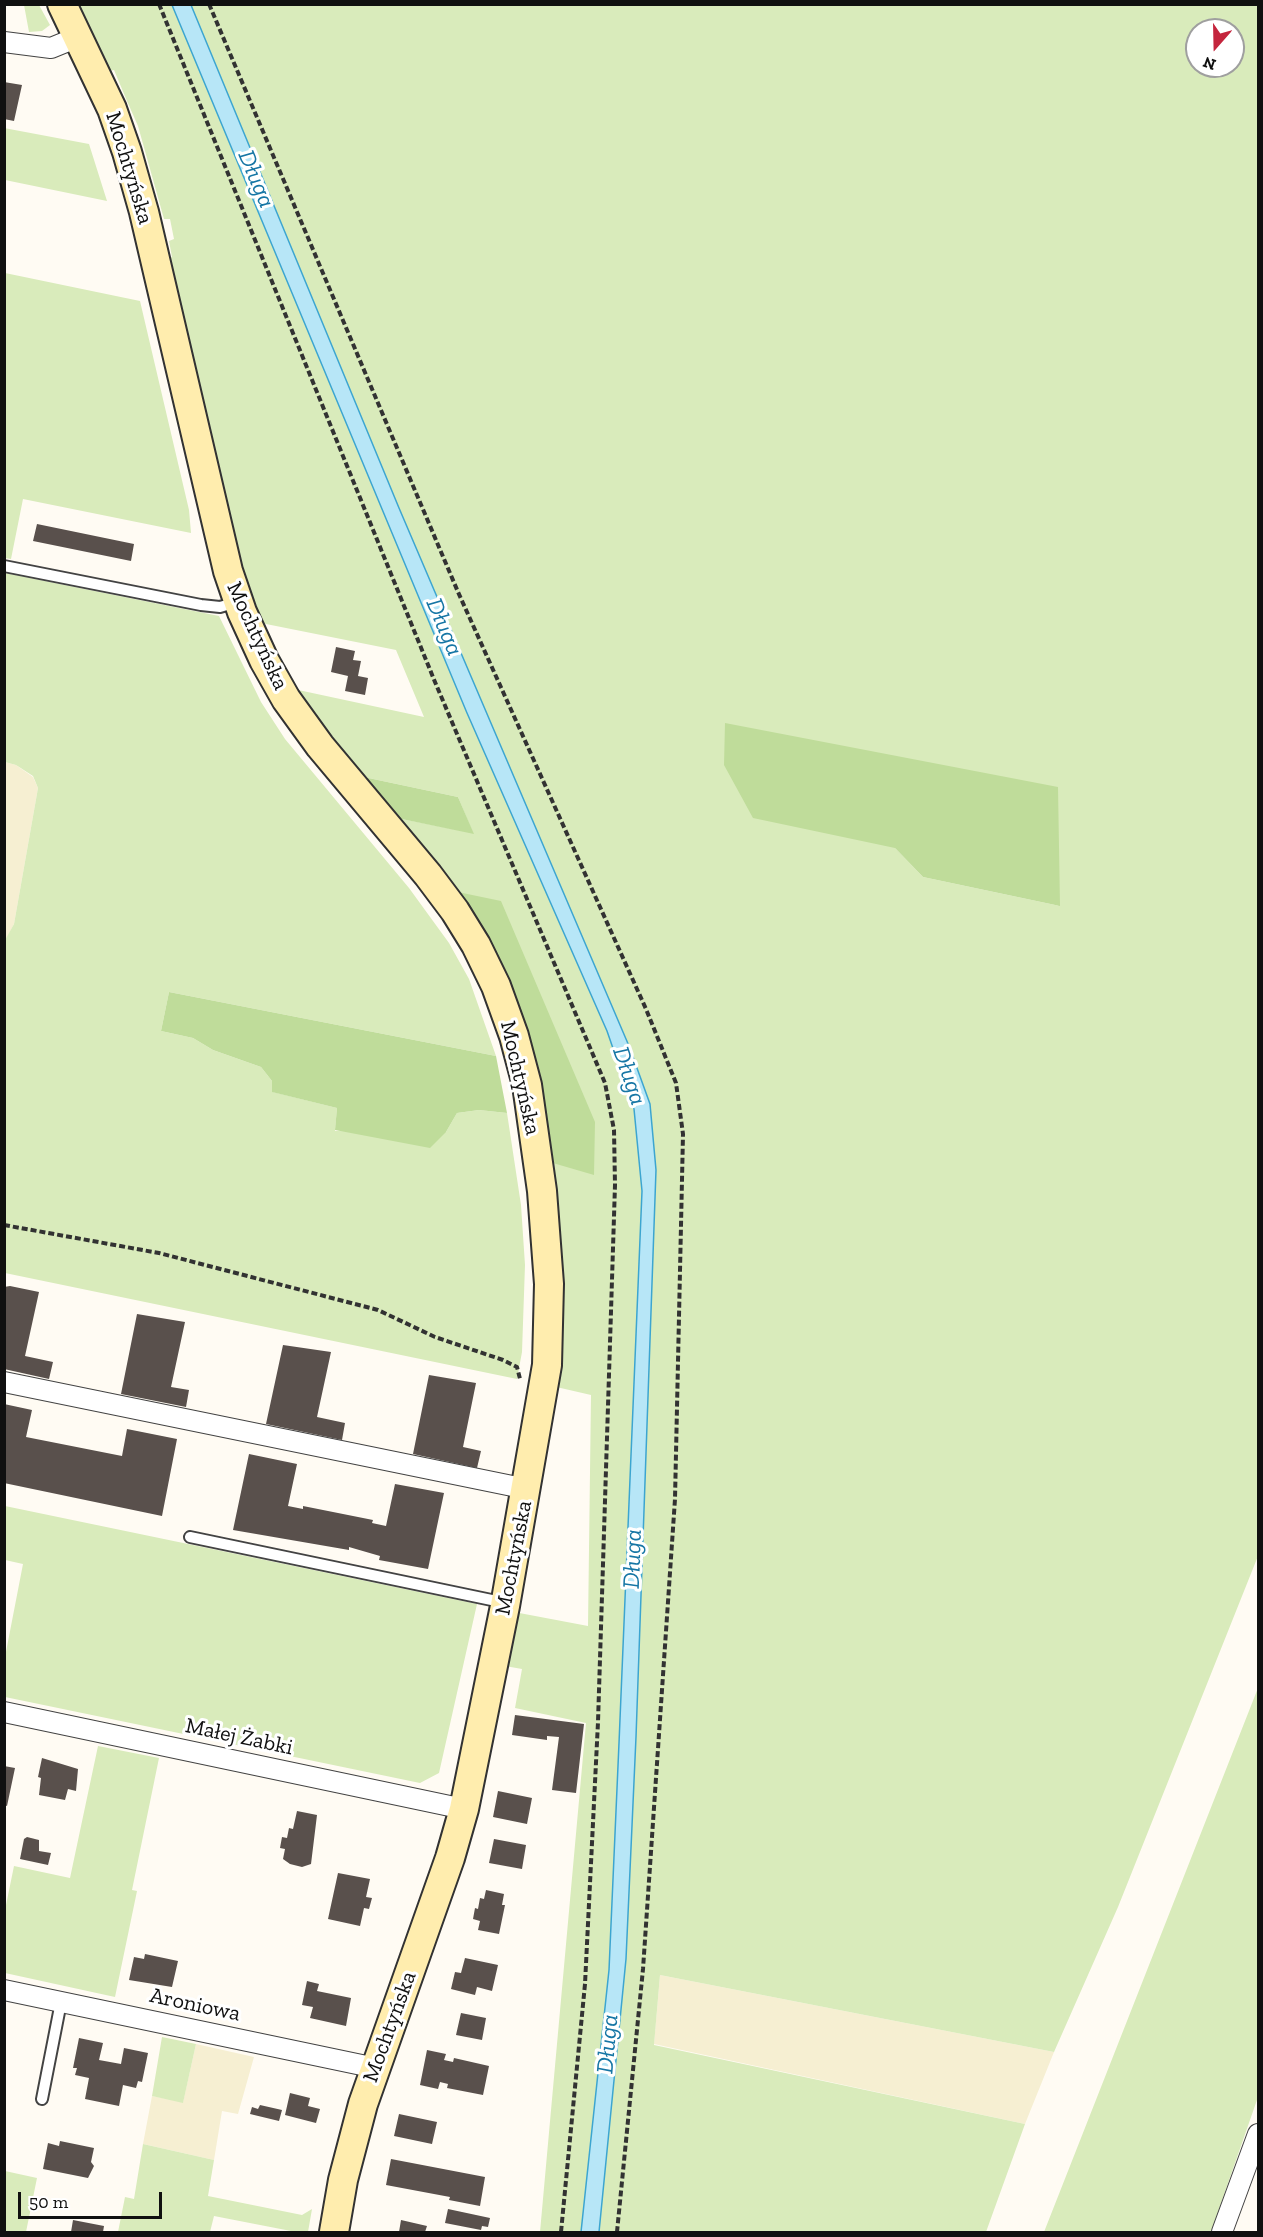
<!DOCTYPE html>
<html>
<head>
<meta charset="utf-8">
<style>
	body { margin:0 }
	#map { position:relative; width:1263px; height:2237px; overflow:hidden; background:#fffbf3; font-family:"Zilla Slab",serif }
	canvas { display:block }
	.frame { position:absolute; inset:0; border:6px solid #101010; pointer-events:none }
	.north { position:absolute; left:1185px; top:18px; width:60px; height:60px; box-sizing:border-box; background:#fff; border:2px solid #9f9f9f; border-radius:50%; rotate:200deg; font-size:16px; font-weight:700; line-height:24px; text-align:center; color:#101010 }
	.north::after { content:''; display:block; margin:auto; width:21px; height:27px; background:#c4253d; clip-path:polygon(50% 0,100% 100%,50% 72%,0 100%) }
	.scale { position:absolute; left:18px; top:2192px; width:144px; height:27px; box-sizing:border-box; border:3px solid #101010; border-top:0; padding-left:8px; font-size:18px; line-height:21px; white-space:nowrap; color:#101010; -webkit-text-stroke:4px #fff; paint-order:stroke }
</style>
</head>
<body>
<div id="map">
<canvas width="1263" height="2237"></canvas>
<div class="frame"></div>
<div class="north">N</div>
<div class="scale">50 m</div>
</div>
<script>
const ctx = document.querySelector('canvas').getContext('2d');
ctx.lineJoin = 'round';
function paint(path, color) { ctx.fillStyle = color; ctx.fill(path, 'evenodd'); }
const shape = rows => new Path2D(rows.map(r => 'M' + r).join(''));
function trace(path, color, width, dash) { ctx.strokeStyle = color; ctx.lineWidth = width; ctx.lineCap = dash ? 'butt' : 'round'; ctx.setLineDash(dash || []); ctx.stroke(path); }
function write(font, color, halo, rows, align = 'center') {
  ctx.font = font + ' "Zilla Slab",serif'; ctx.lineWidth = 6; ctx.setLineDash([]); ctx.textBaseline = 'middle'; ctx.strokeStyle = halo; ctx.fillStyle = color; for (const [text, x, y, turn = 0] of rows) {
    ctx.save(); ctx.translate(x, y); ctx.rotate((+turn || 0) * Math.PI / 180); ctx.textAlign = isNaN(turn) ? turn : align; if (halo) ctx.strokeText(text, 0, 0); ctx.fillText(text, 0, 0); ctx.restore();
  }
}
const farmland = shape([
	[5,762,16,765,33,777,38,788,14,924,5,942],
	[660,1975,1054,2052,1025,2124,654,2044],
	[196,2044,254,2057,238,2114,222,2111,214,2160,143,2144,152,2096,183,2102]
]);
const green = shape([
	[24,5,39,5,50,25,42,31,29,32],
	[77,5,172,5,467,713,607,1031,634,1109,642,1191,619,1743,609,1970,581,2232,540,2232,586,1723,515,1708,522,1669,505,1666,514,1612,588,1626,591,1395,552,1386,546,1161,453,891,392,817,473,833,458,797,359,776,289,688,424,717,396,650,256,622,236,566,164,259,172,257,169,241,174,239,170,219,164,219,138,126,127,101,114,70,104,72],
	[191,5,1258,5,1258,1556,1118,1907,1054,2052,660,1975,654,2045,1025,2124,986,2232,599,2232,626,1959,656,1170,629,1046,399,508],
	[1197,30,1233,30,1233,66,1197,66],
	[895,848,1060,906,923,877],
	[4,128,89,144,107,201,5,180],
	[5,273,140,301,189,510,191,533,23,499,11,559,5,558],
	[5,573,219,616,261,702,285,739,409,888,449,943,469,979,496,1056,169,992,161,1031,193,1038,213,1050,261,1067,272,1081,273,1092,337,1108,335,1131,446,1132,457,1113,479,1110,507,1113,521,1205,525,1265,522,1352,517,1379,5,1273,4,942,14,924,38,788,33,776,16,765,5,762],
	[5,1506,477,1604,439,1773,420,1783,5,1697,5,1657,23,1564,5,1560],
	[1258,1688,1258,2097,1211,2232,1044,2232],
	[98,1746,159,1758,132,1890,137,1891,115,1997,5,1973,5,1910,14,1866,70,1878],
	[162,2037,196,2044,183,2103,152,2096],
	[143,2144,214,2160,208,2196,302,2215,312,2209,308,2232,296,2232,214,2216,210,2232,118,2232,125,2197,134,2199],
	[5,2171,37,2178,26,2232,5,2232]
]);
const forest = shape([
	[725,723,1058,787,1060,906,923,877,895,848,753,818,724,765],
	[359,776,458,797,474,834,392,817],
	[453,891,501,901,595,1122,594,1175,546,1161],
	[169,992,496,1056,507,1113,479,1110,457,1113,446,1132,430,1148,335,1130,337,1108,272,1092,272,1081,261,1067,213,1050,193,1038,161,1031]
]);
const water = shape([
	[172,5,191,5,399,508,629,1046,650,1104,656,1170,636,1737,626,1959,599,2232,581,2232,609,1970,619,1743,642,1191,634,1109,607,1031,467,713,172,5]
]);
const building = shape([
	[4,82,22,85,14,121,4,119],
	[37,524,134,544,131,561,33,541],
	[336,647,355,651,353,660,361,661,358,676,368,678,365,695,345,691,348,676,331,672],
	[10,1286,39,1292,25,1356,53,1362,49,1379,4,1369,4,1287],
	[137,1314,185,1322,171,1387,189,1390,186,1407,121,1394],
	[283,1345,331,1352,317,1417,345,1423,342,1440,266,1424],
	[429,1375,476,1383,463,1447,481,1451,477,1468,413,1454],
	[4,1404,32,1410,26,1437,122,1456,127,1429,177,1439,162,1516,4,1483],
	[249,1454,297,1464,288,1506,303,1509,303,1506,373,1520,372,1523,386,1526,395,1484,444,1493,428,1569,379,1560,380,1556,349,1547,349,1550,233,1530],
	[515,1715,584,1724,576,1793,552,1790,559,1737,547,1736,547,1740,512,1735],
	[42,1758,78,1769,76,1791,68,1789,65,1800,39,1795,41,1778,38,1777],
	[4,1766,15,1768,7,1806,4,1805],
	[498,1791,532,1798,527,1824,493,1817],
	[297,1811,317,1815,311,1864,302,1867,290,1864,283,1859,285,1849,280,1848,282,1837,287,1838,289,1828,293,1829],
	[27,1837,39,1840,39,1851,51,1853,48,1865,20,1859,24,1839],
	[494,1839,526,1845,522,1869,489,1863],
	[338,1873,370,1879,366,1897,372,1898,369,1909,364,1908,360,1926,328,1919],
	[486,1890,504,1894,502,1905,505,1905,499,1934,478,1930,480,1921,473,1919,475,1908,478,1909,480,1898,484,1899],
	[145,1954,178,1961,172,1987,129,1980,134,1957,144,1959],
	[465,1958,498,1965,492,1991,477,1987,475,1995,451,1989,455,1972,461,1973],
	[307,1981,319,1984,317,1991,351,1998,346,2026,310,2018,313,2007,302,2005],
	[461,2013,486,2018,482,2040,456,2035],
	[79,2038,103,2043,99,2060,121,2064,124,2048,148,2053,142,2082,138,2081,136,2088,123,2085,119,2106,85,2099,89,2078,75,2075,77,2068,73,2068],
	[427,2050,446,2054,444,2060,453,2062,454,2058,489,2066,483,2095,447,2088,448,2084,440,2082,438,2089,420,2085],
	[290,2093,310,2098,308,2106,320,2109,316,2123,285,2115],
	[260,2105,282,2110,279,2121,250,2114,252,2107,258,2109],
	[399,2114,437,2122,432,2144,394,2136],
	[60,2141,94,2148,91,2162,94,2166,88,2178,43,2169,48,2143,59,2146],
	[391,2159,485,2177,480,2206,449,2200,450,2197,386,2185],
	[448,2209,490,2218,488,2227,482,2226,481,2230,445,2223],
	[73,2220,104,2226,103,2232,71,2232],
	[401,2220,427,2226,425,2232,399,2232]
]);
const path = shape([
	[159,4,435,682,605,1083,614,1130,615,1185,598,1722,585,1984,561,2232],
	[209,4,458,592,646,1009,676,1083,683,1134,675,1499,643,1969,617,2232],
	[4,1225,159,1253,378,1310,435,1337,503,1360,517,1367,520,1379]
]);
const lane = shape([
	[4,566,201,605,220,607,237,602],
	[190,1537,506,1603],
	[42,2099,61,2002]
]);
const street = shape([
	[4,42,51,48,78,37],
	[4,1382,527,1489],
	[4,1712,464,1809],
	[4,1990,376,2068],
	[1222,2232,1258,2134]
]);
const secondary = shape([
	[62,4,112,109,127,152,144,212,228,571,242,612,264,660,286,699,320,746,428,875,455,911,476,945,496,986,514,1036,527,1085,542,1191,549,1284,547,1365,505,1606,464,1809,450,1858,363,2104,343,2180,334,2232]
]);
const streetNames = [
	["Mochtyńska",129,168,73],
	["Mochtyńska",257,636,65],
	["Mochtyńska",520,1078,77],
	["Mochtyńska",514,1558,-79],
	["Małej Żabki",239,1737,12],
	["Aroniowa",195,2005,12],
	["Mochtyńska",390,2027,-70]
];
const waterNames = [
	["Długa",256,179,67],
	["Długa",444,627,67],
	["Długa",629,1076,71],
	["Długa",633,1559,-88],
	["Długa",608,2044,-85]
];
paint(farmland, '#f6efd2');
paint(green, '#d9ebbb');
paint(forest, '#bfdc9a');
paint(water, '#b7e6f7');
trace(water, '#3ca5d0', 1.5);
paint(building, '#59504c');
trace(lane, '#434343', 14);
trace(street, '#434343', 22);
trace(secondary, '#323232', 32);
trace(path, '#323232', 4, [6, 3]);
trace(lane, '#fff', 10);
trace(street, '#fff', 20);
trace(secondary, '#ffedae', 28);
write('22px', '#101010', '#fff', streetNames);
write('italic 24px', '#1676a5', '#fff', waterNames);
</script>
</body>
</html>
